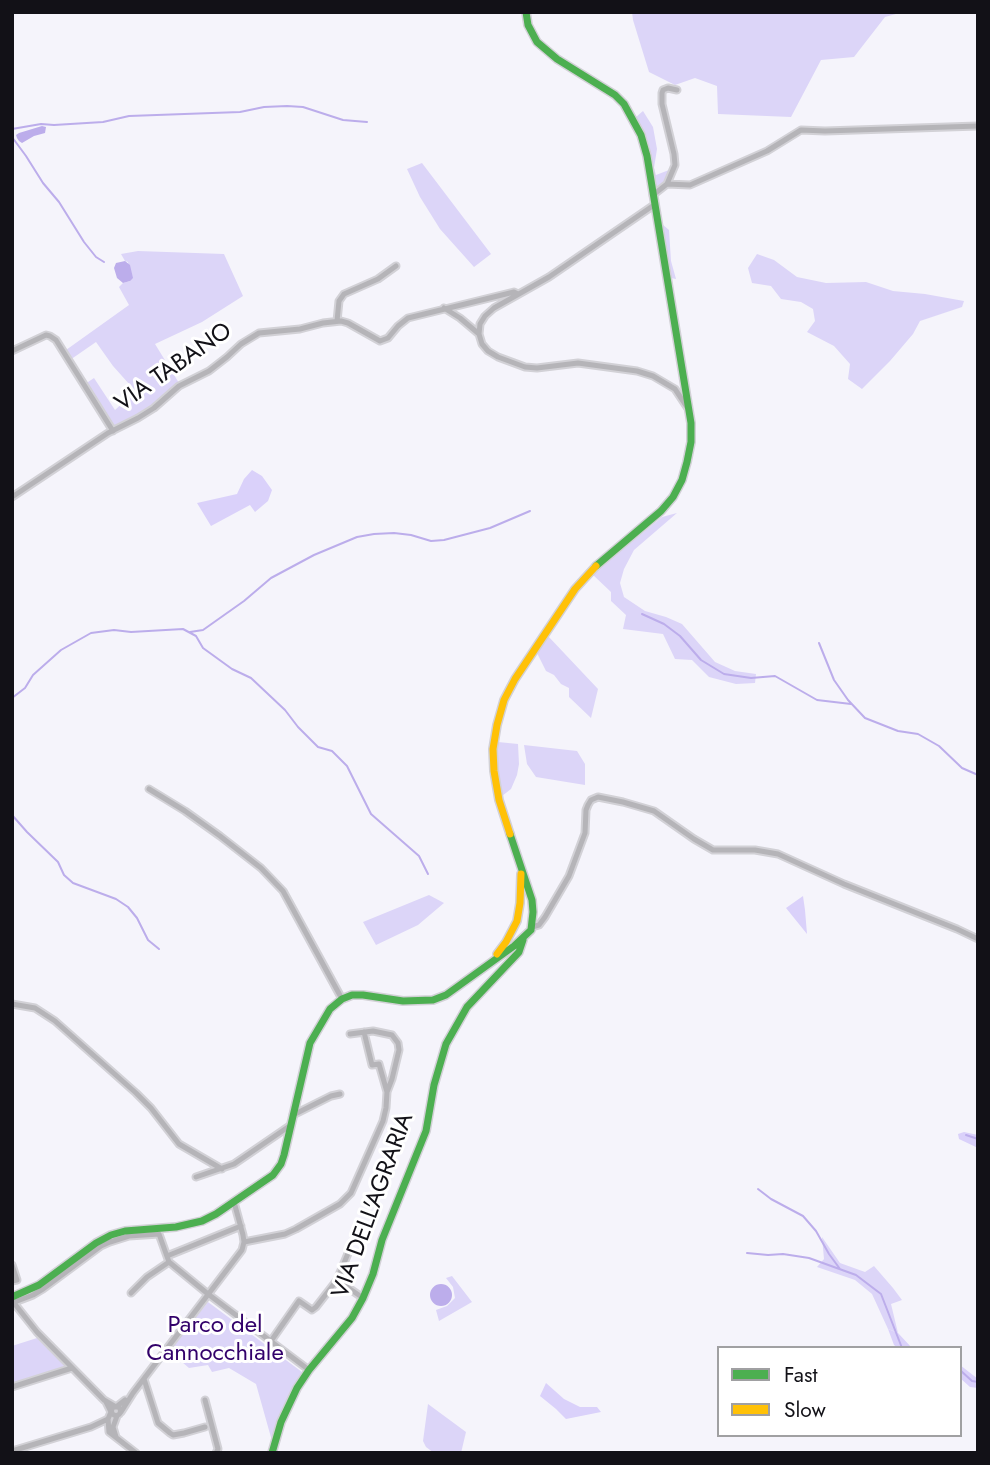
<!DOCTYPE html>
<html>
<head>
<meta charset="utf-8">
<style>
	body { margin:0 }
	#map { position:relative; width:990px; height:1465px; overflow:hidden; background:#f5f4fb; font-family:Jost,sans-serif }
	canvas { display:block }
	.frame { position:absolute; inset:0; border:14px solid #121117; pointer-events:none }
	.legend { position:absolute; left:717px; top:1346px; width:245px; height:91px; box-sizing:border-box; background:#fff; border:2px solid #a0a0a2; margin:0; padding:9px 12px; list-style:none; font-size:21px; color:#121117 }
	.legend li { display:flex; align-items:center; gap:14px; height:35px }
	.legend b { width:35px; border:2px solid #a0a0a2 }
</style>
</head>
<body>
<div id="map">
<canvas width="990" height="1465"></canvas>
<div class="frame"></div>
<ul class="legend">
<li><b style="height:9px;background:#4caf50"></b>Fast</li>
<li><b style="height:9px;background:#ffc107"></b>Slow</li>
</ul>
</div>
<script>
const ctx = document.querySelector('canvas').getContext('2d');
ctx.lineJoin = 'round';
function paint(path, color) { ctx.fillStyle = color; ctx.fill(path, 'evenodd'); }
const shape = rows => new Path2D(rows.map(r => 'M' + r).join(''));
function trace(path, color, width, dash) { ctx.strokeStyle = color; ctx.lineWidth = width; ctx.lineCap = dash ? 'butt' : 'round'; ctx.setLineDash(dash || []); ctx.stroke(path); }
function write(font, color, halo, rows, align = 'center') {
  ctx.font = font + ' Jost,sans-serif'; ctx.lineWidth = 6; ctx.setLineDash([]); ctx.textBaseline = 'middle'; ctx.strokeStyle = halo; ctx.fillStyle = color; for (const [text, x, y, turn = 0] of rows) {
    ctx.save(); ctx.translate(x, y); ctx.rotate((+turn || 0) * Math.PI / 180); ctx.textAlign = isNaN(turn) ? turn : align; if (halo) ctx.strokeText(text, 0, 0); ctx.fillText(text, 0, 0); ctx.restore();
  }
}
const green = shape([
	[632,12,903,12,885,17,854,57,821,60,791,117,718,114,717,86,695,78,675,85,649,72,633,20],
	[643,111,653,127,657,149,654,168,656,175,669,170,673,164,669,176,660,188,657,189,649,146,636,117],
	[422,163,491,254,474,267,440,229,420,197,407,169],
	[662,224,669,230,671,261,676,279,671,278],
	[138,251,224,254,243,296,202,322,155,344,179,383,151,409,115,428,85,384,94,378,115,410,129,397,130,385,113,366,96,342,70,360,66,350,129,305,119,287,123,283,130,281,128,262,125,261,121,254],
	[757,254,774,260,797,277,826,283,866,282,893,291,925,294,964,301,962,307,920,321,913,334,890,361,862,389,848,379,850,364,834,346,807,332,815,321,813,309,801,302,781,299,771,286,752,283,748,268],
	[677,513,634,550,624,569,620,583,624,597,645,611,666,617,682,624,715,662,735,671,756,674,755,683,736,684,709,677,692,660,675,659,663,634,623,629,626,615,611,601,611,592,592,574,662,517],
	[548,636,598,689,591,718,569,697,569,688,561,684,554,675,546,671,537,653],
	[498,742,518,744,519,764,517,775,511,789,502,796,499,780,497,761],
	[524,745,577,751,585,764,585,785,536,777,527,764],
	[429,895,444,903,418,925,376,945,363,922],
	[822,1237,840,1263,865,1272,874,1266,893,1288,902,1300,891,1304,898,1333,888,1329,872,1294,855,1280,817,1267,824,1259],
	[452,1276,472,1302,439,1321,436,1310,447,1306,455,1298,453,1287,446,1278],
	[208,1302,302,1372,283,1408,272,1441,256,1384,229,1368,212,1372,208,1365,189,1368,169,1351],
	[37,1338,67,1368,12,1385,12,1346],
	[428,1404,466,1432,461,1453,434,1453,426,1447,423,1441]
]);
const forest = shape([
	[252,470,262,476,272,490,268,501,255,512,250,505,211,526,197,503,237,494,244,479],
	[803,896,805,910,807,934,786,908],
	[964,1132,978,1135,978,1148,959,1139,958,1134],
	[888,1329,898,1333,912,1348,898,1348,894,1345],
	[960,1365,978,1379,978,1388,970,1387,960,1378],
	[546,1383,564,1399,580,1407,597,1407,601,1412,566,1419,556,1409,540,1396]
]);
const water = shape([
	[42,126,46,127,45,133,34,136,22,143,19,141,17,138,16,135,19,133],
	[125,261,130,265,133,278,130,281,123,283,117,278,114,268,116,263],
	'430 1295a11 11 0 1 1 22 0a11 11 0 1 1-22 0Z'
]);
const stream = shape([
	[12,129,41,124,54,125,103,122,129,116,240,112,264,107,287,106,303,107,343,120,367,122],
	[12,137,26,156,43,183,59,202,84,242,96,257,104,262],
	[642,614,664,624,680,636,701,660,724,674,751,678,775,676,817,700,851,704],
	[190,632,203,630,244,601,271,578,314,555,357,537,374,534,394,533,411,535,431,541,444,540,490,528,530,511],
	[819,643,834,680,848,700,865,718,898,731,918,734,939,746,962,768,978,775],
	[12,698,25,688,33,675,61,650,91,633,114,630,131,632,183,629,196,636,203,648,232,669,251,678,285,710,298,727,318,747,332,751,347,766,371,814,419,856,428,874],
	[12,815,27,832,58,862,64,875,73,883,116,899,128,907,137,918,148,940,159,949],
	[966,1135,978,1139],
	[758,1189,771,1199,803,1216,816,1231,829,1254,840,1269],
	[747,1253,768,1255,783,1254,809,1258,856,1275,881,1294,902,1348],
	[960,1370,972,1381,978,1382]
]);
const street = shape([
	[667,184,690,185,767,151,801,130,825,131,978,126],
	[653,195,667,184,675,165,674,154,662,104,662,93,663,90,668,88,677,90],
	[654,205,549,277,494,308,485,316,480,324,479,334,482,344,488,351,498,357,525,367,537,368,578,363,637,371,653,376,675,389,687,407],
	[444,308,460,318,479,334],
	[337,321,339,301,344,294,378,279,396,266],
	[12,351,46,335,50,336,56,340,113,431],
	[12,497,108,433,138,418,154,408,179,386,209,371,227,357,241,344,259,333,300,329,323,323,341,321,348,323,380,341,388,338,398,326,408,318,514,292,518,294],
	[149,789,185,811,220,836,261,868,283,891,342,999],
	[532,927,539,925,545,917,569,876,585,833,586,810,588,805,591,800,598,797,623,802,654,811,694,839,713,850,755,850,778,854,844,884,957,929,978,939],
	[12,1004,35,1008,55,1021,136,1093,151,1108,179,1144,222,1169],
	[364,1032,372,1065,379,1064,387,1092],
	[293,1115,331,1096,340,1094],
	[196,1177,234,1164,291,1125],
	[244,1242,285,1234,296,1229,340,1204,351,1193,383,1121,386,1108,387,1092,392,1079,399,1050,398,1043,392,1035,373,1031,350,1034],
	[167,1256,241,1226],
	[12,1265,17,1280,12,1281],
	[337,1280,363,1298],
	[131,1293,147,1277,169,1262],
	[12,1303,33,1295,43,1289,101,1246,110,1242,129,1236,159,1234,169,1262,208,1294,309,1370],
	[14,1303,37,1332,104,1400,116,1407,125,1400],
	[271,1341,299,1301,312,1310,316,1307,337,1280,349,1251],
	[144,1379,158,1423,170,1433,173,1435,184,1433,205,1427],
	[12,1387,72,1368],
	[205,1400,218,1449,216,1453],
	[106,1402,111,1412,108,1419,109,1432,136,1453],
	'111.5 1411a4.5 4.5 0 1 1 9 0a4.5 4.5 0 1 1-9 0Z',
	[121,1412,133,1393,242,1250,244,1242,243,1235,234,1202],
	[116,1437,113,1427,117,1416],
	[12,1451,91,1427,108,1419]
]);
const fast = shape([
	[526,12,528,25,537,42,557,59,615,95,624,104,641,135,647,156,691,423,691,442,687,462,682,480,673,497,661,511,596,566],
	[12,1297,39,1285,96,1243,111,1235,125,1231,176,1227,202,1221,216,1214,273,1175,281,1164,284,1155,310,1043,330,1009,342,999,352,995,363,995,403,1001,433,1000,446,995,514,946,531,930,533,912,532,900,510,834],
	[272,1453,281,1422,297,1388,309,1370,352,1318,363,1298,373,1274,382,1240,426,1131,434,1085,446,1044,467,1007,519,952,523,940]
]);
const slow = shape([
	[510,834,499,800,494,771,493,749,497,725,504,700,515,679,575,589,596,566],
	[497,954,506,942,517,921,520,903,521,874]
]);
const streetNames = [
	["VIA TABANO",174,368,-35],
	["VIA DELL'AGRARIA",374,1206,-70]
];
const parkNames = [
	["Parco del",215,1326],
	["Cannocchiale",215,1354]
];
paint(green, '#dcd5f8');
paint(forest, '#dad1fa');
paint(water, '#bcadeb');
trace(stream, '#bcadeb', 2);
trace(street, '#d2d1d6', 9);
trace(fast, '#d2d1d6', 10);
trace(slow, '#d2d1d6', 10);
trace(street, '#b5b4b8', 5);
trace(fast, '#4caf50', 7);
trace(slow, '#ffc107', 7);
write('24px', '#121117', '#fff', streetNames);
write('24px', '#32016a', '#fff', parkNames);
</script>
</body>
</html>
